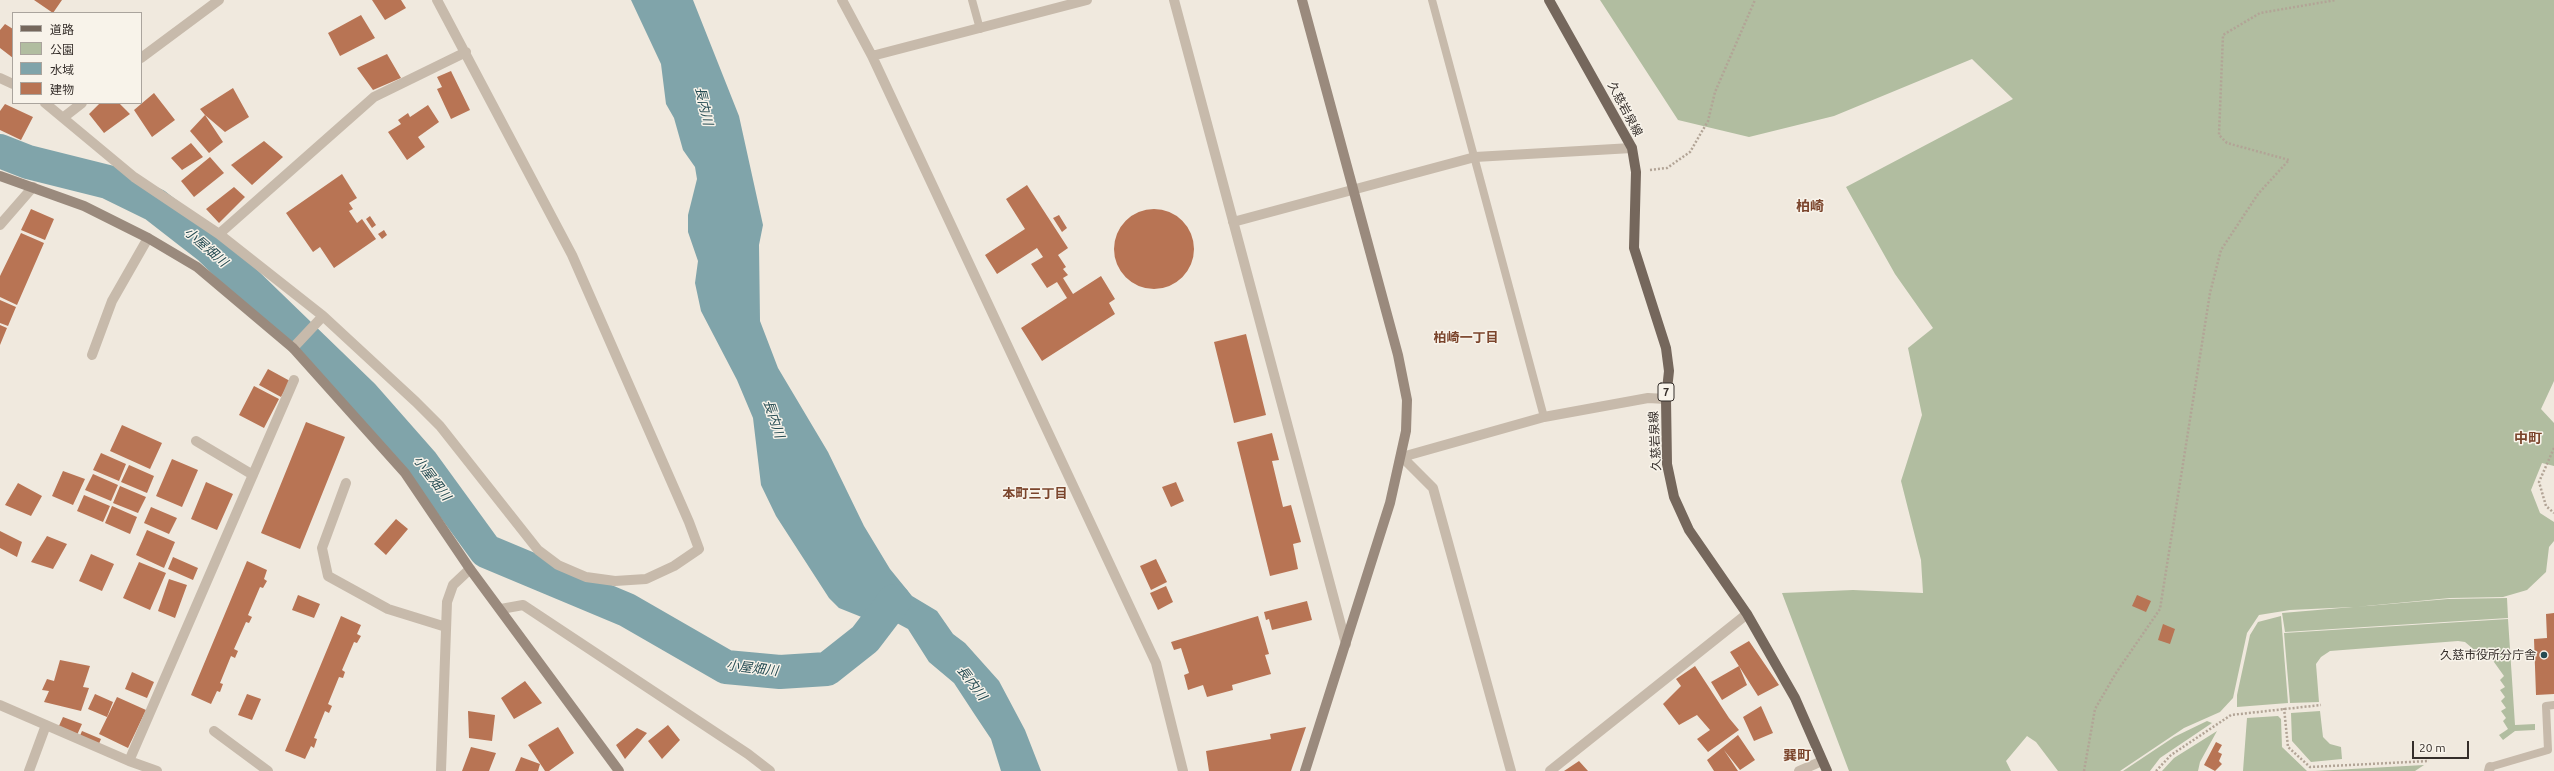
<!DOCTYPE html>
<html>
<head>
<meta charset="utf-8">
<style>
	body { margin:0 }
	#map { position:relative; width:2554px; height:771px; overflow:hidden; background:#f0e9de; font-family:Ubuntu,"Noto Sans JP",sans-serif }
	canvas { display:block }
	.legend { position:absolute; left:12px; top:12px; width:130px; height:92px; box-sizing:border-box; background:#f8f3ea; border:1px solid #aaa49d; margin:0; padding:5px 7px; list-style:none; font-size:12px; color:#352e2a }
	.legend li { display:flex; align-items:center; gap:8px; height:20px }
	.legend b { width:20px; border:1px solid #aaa49d }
	.scale { position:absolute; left:2412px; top:741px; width:57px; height:18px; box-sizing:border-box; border:2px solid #352e2a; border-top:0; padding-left:5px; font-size:12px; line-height:14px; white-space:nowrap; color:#352e2a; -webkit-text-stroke:3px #f8f3ea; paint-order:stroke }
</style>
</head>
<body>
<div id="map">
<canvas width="2554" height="771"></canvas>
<ul class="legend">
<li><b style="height:5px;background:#75675c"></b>道路</li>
<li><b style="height:11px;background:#b1bda0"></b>公園</li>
<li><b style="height:11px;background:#80a4aa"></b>水域</li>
<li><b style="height:11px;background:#b87454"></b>建物</li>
</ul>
<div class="scale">20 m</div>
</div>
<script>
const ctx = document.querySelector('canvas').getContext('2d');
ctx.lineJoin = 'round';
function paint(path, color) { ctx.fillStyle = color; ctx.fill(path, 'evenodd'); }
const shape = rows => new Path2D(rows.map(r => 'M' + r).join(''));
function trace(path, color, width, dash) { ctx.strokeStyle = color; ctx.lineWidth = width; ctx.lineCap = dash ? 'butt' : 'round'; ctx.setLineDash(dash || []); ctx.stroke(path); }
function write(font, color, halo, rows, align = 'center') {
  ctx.font = font + ' Ubuntu,"Noto Sans JP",sans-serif'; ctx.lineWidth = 3; ctx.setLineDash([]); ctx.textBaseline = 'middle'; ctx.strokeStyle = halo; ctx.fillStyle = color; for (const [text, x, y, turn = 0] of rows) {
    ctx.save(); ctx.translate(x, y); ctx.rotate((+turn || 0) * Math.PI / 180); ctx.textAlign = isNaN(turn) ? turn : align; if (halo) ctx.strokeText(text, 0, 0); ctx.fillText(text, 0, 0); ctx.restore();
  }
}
const green = shape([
	[1600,0,2554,0,2554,381,2541,409,2554,423,2554,466,2542,463,2531,490,2540,513,2554,522,2554,541,2549,547,2546,572,2527,590,2503,597,2450,598,2355,607,2448,599,2507,598,2508,618,2285,632,2282,613,2353,607,2290,610,2259,615,2247,633,2233,698,2220,712,2184,728,2120,771,2058,771,2036,742,2027,736,2006,761,2011,771,1849,771,1782,593,1853,590,1923,593,1921,560,1901,481,1922,415,1908,348,1933,328,1895,274,1846,187,2013,99,1972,59,1834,116,1749,137,1678,120],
	[2281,616,2288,703,2237,707,2237,695,2250,635,2258,622],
	[2508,619,2515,725,2535,724,2535,730,2515,731,2503,740,2499,735,2508,729,2503,721,2506,718,2501,711,2506,708,2501,701,2505,697,2500,690,2505,687,2500,680,2504,676,2484,648,2478,653,2465,642,2458,641,2330,651,2321,657,2316,664,2319,702,2290,703,2284,633],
	[2320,711,2323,737,2330,744,2341,747,2342,759,2311,762,2292,741,2291,713],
	[2278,716,2281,719,2282,747,2307,771,2243,771,2247,718],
	[2207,721,2212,723,2160,758,2150,771,2123,771,2174,737],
	[2217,731,2200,762,2198,771,2162,771,2174,758],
	[2424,765,2415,771,2315,771]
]);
const water = shape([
	[631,0,693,0,739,116,763,225,759,245,760,321,778,368,828,452,864,526,890,569,912,596,937,611,953,634,965,643,999,681,1025,730,1041,771,1001,771,991,739,973,712,954,683,929,662,908,629,893,621,864,618,839,608,829,598,776,516,761,485,753,418,737,380,701,311,695,283,698,261,688,232,688,215,697,179,695,167,683,150,674,118,666,104,661,64]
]);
const river = shape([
	[0,151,28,162,108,182,155,205,209,247,363,396,422,463,486,551,627,610,726,667,780,672,827,669,865,639,894,601]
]);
const building = shape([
	[34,0,62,0,53,13],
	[372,0,401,0,406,8,385,20],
	[361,15,375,38,340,56,328,33],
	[5,24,13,29,13,58,0,48,0,30],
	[387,54,401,78,373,90,357,68],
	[451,71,470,110,451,119,437,89,442,87,437,77],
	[233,88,249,117,225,132,205,115,223,142,209,153,190,131,205,115,200,109],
	[154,93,175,120,152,137,134,110],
	[100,103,119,103,130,114,104,133,89,114],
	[5,104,33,117,21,140,0,130,0,111],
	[428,105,439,122,418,137,425,147,407,160,388,132,401,124,398,120,408,113,410,117],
	[264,141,283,157,252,185,231,165],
	[191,143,203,157,182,170,171,158],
	[210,157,224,173,194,197,181,181],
	[342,174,357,198,349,203,353,209,349,211,357,223,362,219,376,239,334,268,320,247,313,252,286,213],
	[1027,185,1068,248,1058,255,1066,267,1063,269,1068,275,1063,278,1073,294,1101,276,1115,299,1109,303,1115,314,1042,361,1021,328,1067,298,1057,282,1047,288,1031,264,1043,257,1037,248,997,274,985,255,1025,229,1006,199],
	[234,187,245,197,219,223,206,209],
	'1114 249a40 40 0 1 1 80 0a40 40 0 1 1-80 0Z',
	[31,209,54,219,45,240,21,230],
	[1059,215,1067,228,1062,232,1053,218],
	[370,216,376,225,372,228,366,219],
	[384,230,387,235,382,239,378,234],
	[21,233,44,243,17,305,0,297,0,276],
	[0,300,16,307,8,326,0,323],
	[0,325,7,328,0,345],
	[1246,334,1266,415,1234,423,1214,342],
	[268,369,290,381,281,397,259,385],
	[254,386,279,399,264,428,239,415],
	[306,422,345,437,300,549,261,533],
	[122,425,162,443,150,469,110,451],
	[1272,433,1279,460,1272,461,1283,507,1291,505,1301,542,1293,544,1298,569,1270,576,1237,442],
	[101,453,126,464,119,481,93,470],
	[172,459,198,470,182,507,156,496],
	[129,465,154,476,147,493,121,482],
	[63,471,85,479,73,505,52,496],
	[93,474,118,485,111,501,85,490],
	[206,482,233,494,217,530,191,519],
	[1176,482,1184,501,1171,507,1162,487],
	[18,483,42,496,31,516,5,505],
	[120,486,146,497,138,513,113,503],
	[84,495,110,506,103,522,77,511],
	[112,506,137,517,130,534,105,523],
	[151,507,177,518,169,534,144,523],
	[396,519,408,529,386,555,374,544],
	[147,530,175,542,164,568,136,555],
	[0,531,22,542,17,557,0,548],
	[47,536,67,544,53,569,31,562],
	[91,554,114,564,102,591,79,581],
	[173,557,198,568,193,580,168,569],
	[1156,559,1167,582,1151,590,1140,566],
	[247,561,267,570,264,579,267,581,263,588,260,587,248,615,252,617,249,623,246,622,234,649,238,651,235,658,231,656,220,683,223,684,220,692,217,691,211,704,191,695],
	[139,562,166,573,150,610,123,598],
	[169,579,187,585,175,618,158,611],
	[1166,586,1173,602,1158,610,1150,593],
	[298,595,320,604,314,618,292,610],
	[2137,595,2151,601,2146,612,2132,606],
	[1307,601,1312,620,1272,630,1269,619,1266,620,1264,612],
	[2554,613,2554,694,2536,695,2534,639,2547,638,2546,614],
	[341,616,361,625,357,634,361,636,357,643,354,642,342,670,345,672,343,678,339,677,328,704,332,706,329,713,325,711,314,738,317,739,314,748,311,746,305,759,285,751],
	[1258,616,1269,654,1265,655,1271,674,1232,685,1233,690,1207,697,1203,685,1188,690,1184,675,1189,673,1181,648,1174,650,1171,642],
	[2163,624,2175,629,2170,644,2158,640],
	[1749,641,1779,685,1758,696,1730,652],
	[60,660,90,666,83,687,89,688,81,711,44,702,49,691,42,690,47,679,54,681],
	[1695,666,1729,718,1739,730,1708,752,1697,739,1710,730,1697,715,1679,725,1663,704,1681,686,1676,679],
	[1739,666,1747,685,1722,700,1711,682],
	[132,672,154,682,147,698,125,689],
	[525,681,542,703,514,719,501,698],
	[95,694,113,702,107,717,88,709],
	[247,694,261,699,252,720,238,715],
	[117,697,146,710,128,748,99,734],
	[1761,706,1773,733,1754,741,1743,717],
	[468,711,495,715,492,741,469,738],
	[63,717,82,724,77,735,58,728],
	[668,725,680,740,662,759,648,741],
	[558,727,574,753,549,771,545,771,528,745],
	[1306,727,1291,771,1209,771,1206,751,1271,739,1270,734],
	[637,728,647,733,625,759,616,745],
	[82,731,101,739,98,746,79,738],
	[1738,735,1755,760,1740,770,1724,750,1738,771,1714,771,1707,760],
	[2216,742,2222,745,2218,752,2222,754,2219,761,2222,764,2215,771,2204,765],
	[471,747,496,753,489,771,462,771],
	[521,757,540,764,538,771,515,771],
	[1579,761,1588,771,1564,771]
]);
const path = shape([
	[1650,170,1667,168,1690,152,1708,121,1715,92,1755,0],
	[2554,448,2539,482,2546,506,2554,513],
	[2284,708,2288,747,2310,767,2429,761],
	[2084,771,2095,709,2116,673,2160,609,2210,293,2221,250,2258,194,2289,160,2227,143,2219,135,2223,35,2260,13,2336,0],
	[2156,771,2171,755,2231,715,2321,705]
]);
const lane = shape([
	[972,0,980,29],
	[1432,0,1544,417],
	[2490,767,2548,750,2546,706,2554,705]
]);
const street = shape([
	[842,0,872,56,1156,663,1183,771],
	[1174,0,1346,644],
	[872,56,1087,0],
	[141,58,219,0],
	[0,78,13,84],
	[45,103,134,177,219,234,323,316,416,402,440,426,538,550,558,565,586,577,615,581,646,579,674,566,699,549,689,522,572,255,437,0],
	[64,117,82,103],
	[1233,222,1475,157,1632,148],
	[0,225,33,187],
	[219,234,374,97,466,52],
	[293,348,323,316],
	[92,355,112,301,148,238],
	[196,441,253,475],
	[1402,457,1433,488,1511,771],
	[1402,457,1544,417,1648,398,1666,399],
	[346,483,322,548,328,576,388,609,446,627],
	[501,609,523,605,748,754,770,771],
	[0,705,129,761,157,771],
	[214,731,268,771],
	[129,761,294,380],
	[29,771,46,725],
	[441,771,447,602,453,585,470,569],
	[1550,771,1747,614],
	[1799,771,1822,761],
	[2489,771,2490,767]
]);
const secondary = shape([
	[1302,0,1398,355,1407,400,1406,431,1390,503,1305,771],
	[0,176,84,206,148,238,197,267,293,348,405,473,470,569,619,771]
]);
const primary = shape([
	[1549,0,1632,148,1636,172,1634,248,1666,348,1669,371,1666,399,1667,464,1674,497,1689,530,1747,614,1795,698,1827,771]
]);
const markers = [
	[2544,655,4,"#244b52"]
];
const shields = [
	[1666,392,16]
];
const shieldNames = [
	["7",1666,392]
];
const streetNames = [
	["久慈岩泉線",1625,109,62],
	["久慈岩泉線",1655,441,-93]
];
const poiNames = [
	["久慈市役所分庁舎",2536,655]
];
const waterNames = [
	["長内川",704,106,77],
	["小屋畑川",206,247,41],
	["長内川",774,419,72],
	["小屋畑川",432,478,53],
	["小屋畑川",752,668,7],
	["長内川",972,683,53]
];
const neighbourhoodNames = [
	["柏崎一丁目",1466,338],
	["本町三丁目",1035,494]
];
const quarterNames = [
	["柏崎",1810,206],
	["中町",2528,438],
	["巽町",1797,755]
];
paint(green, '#b1bda0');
paint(water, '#80a4aa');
trace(river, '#80a4aa', 34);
paint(building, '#b87454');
trace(path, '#b2a496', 2.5, [2, 2]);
trace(lane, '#c7baab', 8);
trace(street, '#c7baab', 10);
trace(secondary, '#9a8a7d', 10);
trace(primary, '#75675c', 10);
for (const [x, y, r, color] of markers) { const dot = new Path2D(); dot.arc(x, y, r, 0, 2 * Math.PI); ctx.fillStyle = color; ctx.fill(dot); trace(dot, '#f8f3ea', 1.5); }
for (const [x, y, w] of shields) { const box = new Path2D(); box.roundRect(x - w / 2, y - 9, w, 18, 3); ctx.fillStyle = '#f8f3ea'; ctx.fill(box); trace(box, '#352e2a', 1); }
write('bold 11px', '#352e2a', null, shieldNames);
write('12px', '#352e2a', '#f8f3ea', streetNames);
write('12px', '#352e2a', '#f8f3ea', poiNames, 'right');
write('italic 13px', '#244b52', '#f8f3ea', waterNames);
write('bold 13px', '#7b452c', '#f8f3ea', neighbourhoodNames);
write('bold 14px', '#7b452c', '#f8f3ea', quarterNames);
</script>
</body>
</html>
